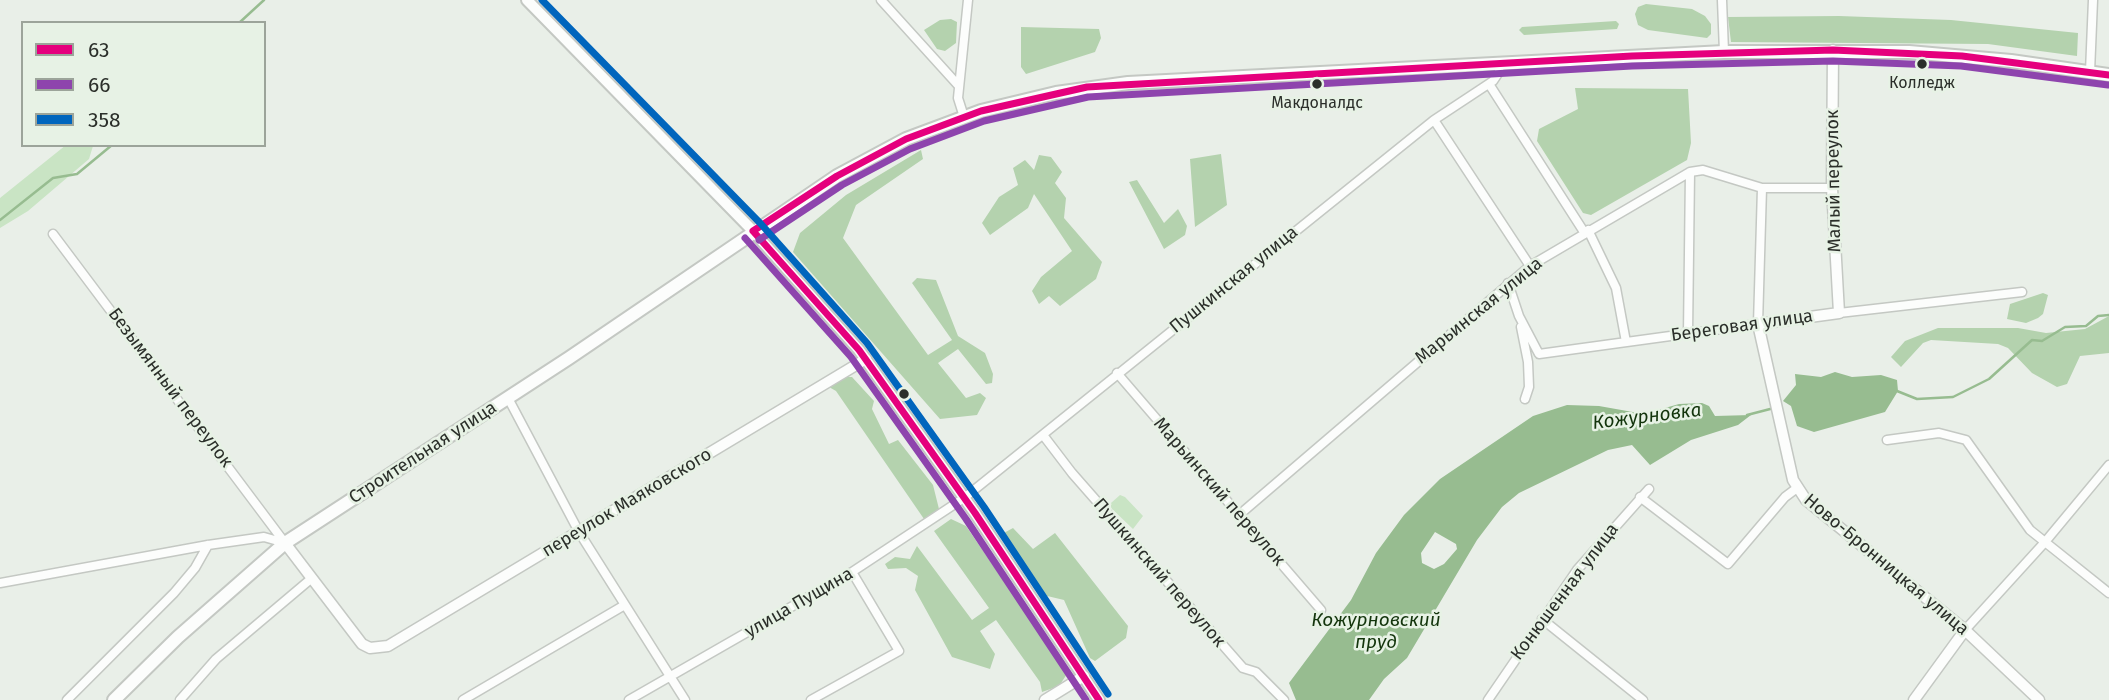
<!DOCTYPE html>
<html>
<head>
<meta charset="utf-8">
<style>
	body { margin:0 }
	#map { position:relative; width:2109px; height:700px; overflow:hidden; background:#e9efe8; font-family:"Fira Sans",sans-serif }
	canvas { display:block }
	.legend { position:absolute; left:21px; top:21px; width:245px; height:126px; box-sizing:border-box; background:#e7f2e5; border:2px solid #9ca49a; margin:0; padding:9px 12px; list-style:none; font-size:21px; color:#2b2f2a }
	.legend li { display:flex; align-items:center; gap:14px; height:35px }
	.legend b { width:35px; border:2px solid #9ca49a }
</style>
</head>
<body>
<div id="map">
<canvas width="2109" height="700"></canvas>
<ul class="legend">
<li><b style="height:9px;background:#e5007d"></b>63</li>
<li><b style="height:9px;background:#8e44ad"></b>66</li>
<li><b style="height:9px;background:#0065bd"></b>358</li>
</ul>
</div>
<script>
const ctx = document.querySelector('canvas').getContext('2d');
ctx.lineJoin = 'round';
function paint(path, color) { ctx.fillStyle = color; ctx.fill(path, 'evenodd'); }
const shape = rows => new Path2D(rows.map(r => 'M' + r).join(''));
function trace(path, color, width, dash) { ctx.strokeStyle = color; ctx.lineWidth = width; ctx.lineCap = dash ? 'butt' : 'round'; ctx.setLineDash(dash || []); ctx.stroke(path); }
function write(font, color, halo, rows, align = 'center') {
  ctx.font = font + ' "Fira Sans",sans-serif'; ctx.lineWidth = 5; ctx.setLineDash([]); ctx.textBaseline = 'middle'; ctx.strokeStyle = halo; ctx.fillStyle = color; for (const [text, x, y, turn = 0] of rows) {
    ctx.save(); ctx.translate(x, y); ctx.rotate((+turn || 0) * Math.PI / 180); ctx.textAlign = isNaN(turn) ? turn : align; if (halo) ctx.strokeText(text, 0, 0); ctx.fillText(text, 0, 0); ctx.restore();
  }
}
const green = shape([
	[66,145,93,146,89,159,28,211,0,228,0,198],
	[1120,495,1125,497,1143,516,1133,529,1111,508,1111,503]
]);
const forest = shape([
	[1646,4,1692,9,1705,16,1711,24,1711,34,1707,38,1648,30,1638,25,1635,14,1638,7],
	[1839,16,1951,20,2078,33,2077,56,1988,44,1731,42,1728,17],
	[951,19,957,22,956,43,945,51,937,49,924,30,940,20],
	[1616,21,1619,24,1617,29,1524,35,1519,30,1522,27],
	[1021,27,1099,29,1101,38,1095,52,1026,74,1021,67],
	[1575,88,1688,89,1691,143,1687,160,1591,215,1583,213,1537,141,1539,129,1578,109],
	[921,150,923,159,856,205,843,238,928,355,952,340,912,283,917,278,936,280,958,336,985,353,993,374,992,383,986,384,958,349,938,363,966,398,980,393,986,398,977,415,940,419,793,252,800,233,846,195],
	[1221,154,1227,205,1195,227,1190,159],
	[1039,155,1051,157,1062,172,1055,183,1066,198,1064,218,1102,262,1096,279,1060,306,1049,296,1039,304,1032,291,1041,277,1072,251,1034,194,1028,208,990,235,982,223,999,197,1018,185,1013,168,1025,160,1034,170],
	[1137,180,1164,223,1178,209,1187,226,1185,235,1164,249,1129,182],
	[2043,293,2048,295,2043,314,2038,318,2026,323,2007,319,2010,304],
	[2109,316,2109,353,2080,356,2067,384,2057,387,2032,373,2008,348,1998,344,1931,340,1923,343,1901,367,1891,357,1905,341,1938,328,2018,328,2046,333,2085,329],
	[838,377,852,377,874,401,872,409,889,444,898,440,933,485,939,509,924,519,836,391,829,387],
	[951,519,966,526,1067,674,1059,686,1042,692,1040,682,996,620,980,631,995,654,990,669,952,657,915,590,918,576,906,568,888,569,885,564,895,557,910,559,917,546,972,620,989,608,934,531],
	[1013,528,1033,549,1055,533,1128,626,1126,638,1095,661,1090,658,1064,600,1043,595,1002,534]
]);
const water = shape([
	[1835,372,1852,377,1881,375,1897,380,1898,391,1885,412,1814,432,1797,426,1791,406,1783,401,1796,385,1795,374,1821,377],
	[1702,403,1709,406,1715,416,1751,415,1738,425,1691,440,1650,465,1632,445,1608,450,1519,493,1502,507,1477,540,1407,658,1384,679,1369,700,1296,700,1289,683,1351,600,1376,553,1404,515,1440,479,1533,416,1567,405,1599,406,1644,414,1679,404],
	[1435,532,1456,544,1457,549,1444,564,1434,569,1422,563,1421,553]
]);
const stream = shape([
	[239,23,264,0],
	[0,220,53,178,77,174,112,145],
	[1897,391,1917,399,1953,397,1989,379,2032,340,2042,341,2065,327,2086,326,2098,316,2109,315],
	[1747,415,1774,408]
]);
const minor = shape([
	[881,0,958,85],
	[1722,0,1724,52],
	[2090,72,2093,0],
	[1489,84,1584,232],
	[964,117,958,98,968,0],
	[1434,120,1530,266],
	[1588,230,1616,288,1626,342],
	[53,234,285,543],
	[1508,283,1519,316,1539,354,1758,324,1762,188],
	[1839,313,2022,292],
	[1521,327,1528,362,1529,387,1525,399],
	[1688,334,1690,172],
	[1117,373,1321,610],
	[508,398,579,532,685,700],
	[1043,435,1072,473,1243,668,1256,672,1284,700],
	[1887,440,1939,433,1966,440,2030,530,2109,593],
	[1640,497,1728,564,1785,497,1797,488],
	[1239,515,1530,266,1690,172,1703,170,1762,188,1832,188],
	[0,583,208,545,264,537,285,543],
	[1542,619,1643,700],
	[1965,630,2045,542,2109,465],
	[67,700,174,593,195,568,208,545],
	[180,700,216,659,312,578],
	[463,700,623,606],
	[629,700,852,572,964,498,1434,120,1493,81,1499,72,1500,62],
	[811,700,899,651,852,572],
	[1488,700,1577,570,1649,489]
]);
const tertiary = shape([
	[1833,50,1832,188,1839,313,1758,324,1793,480,1806,500,1965,630,2039,700],
	[285,543,362,644,370,648,388,646,866,359],
	[1045,700,1084,676],
	[1914,700,1965,630]
]);
const secondary = shape([
	[527,0,753,231,859,350,975,513,1099,700]
]);
const trunk = shape([
	[114,700,178,637,285,543,569,358,837,176,906,139,981,111,1056,93,1128,83,1724,52,1909,52,2011,61,2109,75]
]);
const bus1 = shape([
	[753,231,837,176,906,139,981,111,1087,87,1632,56,1833,50,1962,56,2109,75],
	[753,231,859,350,975,513,1099,700]
]);
const bus2 = shape([
	[745,238,851,357,966,519,1086,700],
	[759,240,842,185,910,149,984,121,1088,97,1632,66,1833,61,1961,66,2108,85]
]);
const bus3 = shape([
	[542,0,761,224,867,343,984,507,1108,694]
]);
const markers = [
	[1922,64,6,"#2b2f2a"],
	[1317,84,6,"#2b2f2a"],
	[904,394,6,"#2b2f2a"]
];
const busNames = [
	["Колледж",1922,84],
	["Макдоналдс",1317,104]
];
const streetNames = [
	["Малый переулок",1834,181,-91],
	["Пушкинская улица",1234,280,-39],
	["Марьинская улица",1479,311,-39],
	["Береговая улица",1742,326,-8],
	["Безымянный переулок",170,388,53],
	["Строительная улица",423,453,-33],
	["Марьинский переулок",1219,492,49],
	["переулок Маяковского",627,503,-31],
	["Ново-Бронницкая улица",1886,565,40],
	["Пушкинский переулок",1159,573,49],
	["Конюшенная улица",1565,592,-53],
	["улица Пущина",799,603,-30]
];
const waterNames = [
	["Кожурновка",1647,417,-7],
	["Кожурновский",1376,621],
	["пруд",1376,643]
];
paint(green, '#c9e4c4');
paint(forest, '#b4d2ae');
paint(water, '#97bc90');
trace(stream, '#97bc90', 2.5);
trace(minor, '#c4c8c3', 11);
trace(tertiary, '#c4c8c3', 13);
trace(secondary, '#c4c8c3', 14);
trace(trunk, '#c4c8c3', 16);
trace(minor, '#fcfdfc', 8);
trace(tertiary, '#fcfdfc', 10);
trace(secondary, '#fcfdfc', 10);
trace(trunk, '#fcfdfc', 12);
trace(bus1, '#e5007d', 7);
trace(bus2, '#8e44ad', 7);
trace(bus3, '#0065bd', 7);
for (const [x, y, r, color] of markers) { const dot = new Path2D(); dot.arc(x, y, r, 0, 2 * Math.PI); ctx.fillStyle = color; ctx.fill(dot); trace(dot, '#e7f2e5', 2.5); }
write('16px', '#2b2f2a', '#e7f2e5', busNames);
write('18px', '#2b2f2a', '#e7f2e5', streetNames);
write('italic 19px', '#13350c', '#e7f2e5', waterNames);
</script>
</body>
</html>
